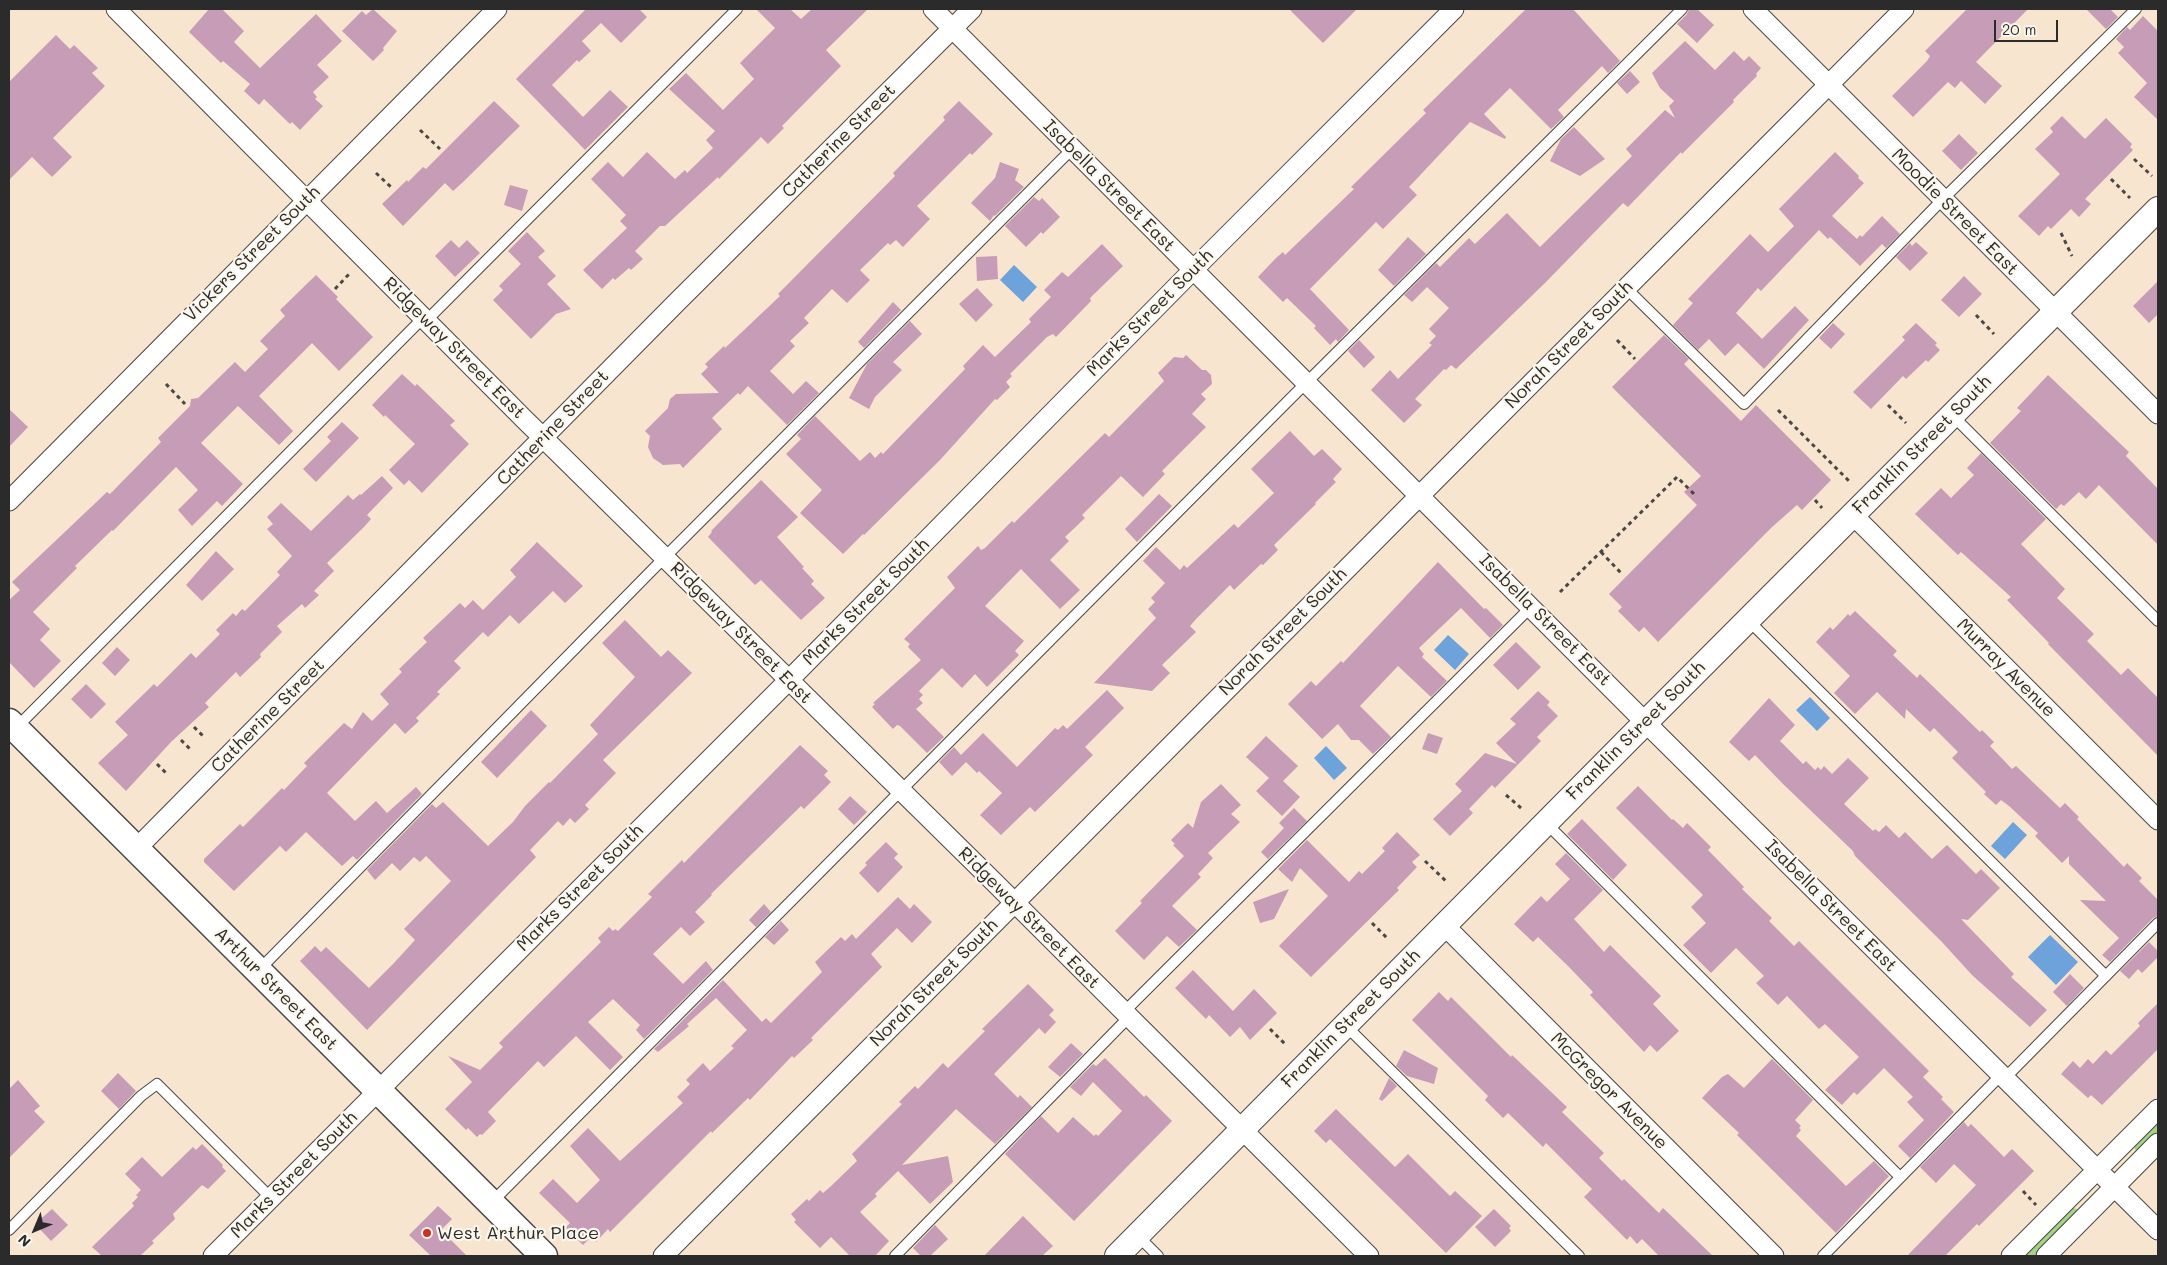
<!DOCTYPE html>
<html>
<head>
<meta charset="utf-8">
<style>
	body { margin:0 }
	#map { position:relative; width:2167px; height:1265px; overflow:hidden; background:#f7e5cf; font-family:Mali,sans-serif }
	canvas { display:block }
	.frame { position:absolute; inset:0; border:10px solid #2b2b2b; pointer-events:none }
	.north { position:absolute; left:10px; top:1205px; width:50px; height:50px; -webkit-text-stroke:4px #fbf7ec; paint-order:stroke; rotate:225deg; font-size:14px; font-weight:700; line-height:20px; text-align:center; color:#2b2b2b }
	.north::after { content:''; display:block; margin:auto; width:18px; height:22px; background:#2b2b2b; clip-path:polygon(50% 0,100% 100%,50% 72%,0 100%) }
	.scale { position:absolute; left:1994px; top:20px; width:64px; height:22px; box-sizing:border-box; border:2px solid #2b2b2b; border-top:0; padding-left:6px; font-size:15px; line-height:18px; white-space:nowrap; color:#2b2b2b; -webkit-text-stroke:4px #fbf7ec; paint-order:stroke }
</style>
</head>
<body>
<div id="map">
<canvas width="2167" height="1265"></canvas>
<div class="frame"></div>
<div class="north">N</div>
<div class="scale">20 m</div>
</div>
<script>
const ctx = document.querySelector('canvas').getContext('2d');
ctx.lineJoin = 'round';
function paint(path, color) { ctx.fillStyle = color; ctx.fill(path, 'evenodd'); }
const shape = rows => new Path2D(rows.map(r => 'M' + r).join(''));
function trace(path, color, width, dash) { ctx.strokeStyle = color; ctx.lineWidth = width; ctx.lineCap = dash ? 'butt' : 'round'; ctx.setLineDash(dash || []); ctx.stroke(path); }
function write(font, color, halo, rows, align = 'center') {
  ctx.font = font + ' Mali,sans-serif'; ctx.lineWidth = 4.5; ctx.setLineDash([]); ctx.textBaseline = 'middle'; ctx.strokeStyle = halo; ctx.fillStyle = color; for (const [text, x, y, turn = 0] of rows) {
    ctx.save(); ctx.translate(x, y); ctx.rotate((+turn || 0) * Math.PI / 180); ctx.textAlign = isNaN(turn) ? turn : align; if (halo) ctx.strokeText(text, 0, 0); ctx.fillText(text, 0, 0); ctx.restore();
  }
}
const green = shape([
	[2158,1122,2158,1133,2141,1149,2136,1151,2134,1147],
	[2073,1208,2077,1209,2076,1215,2035,1256,2024,1256]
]);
const water = shape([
	[1014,265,1037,287,1023,302,1000,280],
	[1448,635,1469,654,1455,670,1434,650],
	[1810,697,1830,718,1817,731,1796,710],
	[1326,746,1347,768,1334,780,1314,758],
	[2013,822,2027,835,2005,859,1991,846],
	[2050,935,2078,962,2056,985,2028,957]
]);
const building = shape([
	[209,9,222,9,244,31,234,42,260,68,316,14,342,41,317,65,329,77,313,92,317,97,315,99,323,106,300,130,292,122,290,124,264,99,259,105,244,91,250,84,223,61,221,63,189,32],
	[373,9,397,31,383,48,384,50,373,61,342,31,362,11,366,15],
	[586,9,639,9,647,17,621,43,601,23,582,41,591,51,579,62,577,60,552,85,583,117,610,90,628,107,585,150,516,79],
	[756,9,790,9,801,19,812,9,868,9,826,50,841,66,782,126,784,128,768,144,761,137,719,179,718,177,665,226,660,226,635,251,643,259,631,270,629,268,615,280,613,278,602,289,583,270,627,228,620,221,626,215,591,179,608,162,623,177,647,152,675,179,685,170,687,173,713,148,706,140,715,131,669,89,686,73,723,110,754,79,740,63,775,28],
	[1289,9,1357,9,1323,43],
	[1526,9,1573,9,1620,61,1608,73,1602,66,1558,110,1564,117,1551,129,1510,88,1484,114,1506,137,1505,139,1470,122,1409,187,1417,195,1383,229,1376,222,1310,289,1349,330,1338,342,1336,339,1330,345,1314,328,1316,326,1287,298,1283,302,1258,277,1276,258,1283,252,1285,255,1354,189,1351,187,1426,113,1423,110],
	[1689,9,1697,9,1714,25,1697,43,1677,24,1687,14],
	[1967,9,2028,9,1976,62,2002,86,1985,104,1961,81,1955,88,1948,82,1913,117,1892,96,1927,61,1930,56,1925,51],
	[2086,9,2110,9,2118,17,2106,29],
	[2143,16,2158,31,2158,120,2134,97,2147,83,2118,53,2124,47,2116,39,2127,27,2130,30],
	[56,35,70,49,74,45,98,68,92,73,105,86,53,138,72,157,52,177,32,157,9,180,9,82],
	[1685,41,1715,70,1734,51,1744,61,1749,56,1761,68,1756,74,1757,76,1733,100,1734,102,1682,154,1681,152,1628,207,1623,203,1545,283,1456,369,1451,365,1446,370,1444,369,1415,399,1422,405,1404,423,1371,390,1390,370,1398,379,1432,345,1429,343,1436,336,1429,329,1449,308,1427,287,1412,302,1404,295,1436,263,1440,267,1469,238,1475,244,1507,213,1540,247,1632,156,1626,149,1665,110,1675,118,1669,106,1674,101,1660,88,1652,73],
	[1630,71,1640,82,1627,94,1617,83],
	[494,101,520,126,462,183,453,191,445,183,403,226,382,204,407,180,408,182,423,167,426,169],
	[959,101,993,134,972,155,970,153,917,206,930,219,903,247,896,240,890,245,888,243,860,270,870,280,847,303,832,289,804,318,809,323,790,341,795,346,770,371,793,394,806,381,819,393,787,425,748,386,740,395,738,393,712,418,722,429,683,468,680,464,663,465,653,458,648,447,650,436,645,431,668,408,670,399,676,394,719,393,701,374,708,367,705,364,724,346,725,348,780,296,778,294,895,176,893,173,945,120,943,117],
	[2062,116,2085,139,2106,118,2132,144,2130,147,2133,150,2085,199,2091,204,2079,217,2071,209,2051,229,2048,226,2039,236,2018,216,2060,174,2035,149,2053,132,2050,128],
	[1574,127,1605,159,1580,176,1550,161,1561,139],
	[1959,134,1978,153,1961,170,1942,151],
	[1835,152,1859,176,1858,178,1864,183,1832,216,1857,239,1860,235,1862,237,1882,216,1900,234,1886,248,1882,244,1860,266,1830,237,1828,239,1819,230,1761,291,1758,288,1736,313,1762,339,1795,306,1809,320,1764,369,1738,343,1725,356,1709,339,1698,350,1673,325,1693,303,1688,299,1750,234,1768,252,1794,226,1779,209],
	[1000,162,1019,169,1015,180,1024,187,995,216,994,215,990,221,971,203,995,178],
	[510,185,528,190,522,211,504,205],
	[1034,197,1039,201,1042,198,1060,217,1043,234,1041,232,1026,247,1005,226],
	[527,232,545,251,538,257,556,276,547,284,571,309,556,314,531,339,493,300,503,290,499,286,521,264,508,251],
	[1408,237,1426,254,1394,286,1378,270],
	[451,240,459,248,467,240,480,253,455,277,435,256],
	[1916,242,1928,253,1910,271,1896,257,1910,243,1912,246],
	[1102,244,1123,266,1090,298,1091,301,1056,337,1053,334,1047,337,1010,374,1012,376,1006,382,1010,387,997,400,995,399,940,460,864,535,863,534,843,554,800,513,822,490,786,454,801,439,797,435,815,416,860,461,870,452,875,458,881,452,883,454,965,369,963,366,983,345,995,357,1031,322,1029,319,1051,297,1044,290,1062,272,1068,277],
	[997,256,998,279,977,281,976,257],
	[316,275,338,297,336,299,373,337,339,371,312,343,259,396,293,431,279,445,238,406,201,443,243,484,222,506,217,501,192,526,178,510,198,490,176,467,113,531,112,530,75,566,77,568,33,612,50,629,40,640,61,661,34,688,9,662,9,600,20,590,12,582,107,492,110,494,161,442,158,438,190,406,191,399,198,398,235,362,245,372,268,349,260,341,285,316,280,310],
	[1964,276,1982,294,1959,317,1941,300],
	[2158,281,2158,314,2149,323,2133,306],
	[977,288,993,305,976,322,959,304],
	[893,302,901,310,864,348,858,342],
	[910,321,922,334,893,362,902,370,875,397,869,409,849,398,867,364],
	[1833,323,1845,334,1831,349,1819,338],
	[1916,323,1937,343,1935,345,1940,350,1928,362,1926,360,1906,379,1903,376,1871,409,1853,392,1905,340,1902,337],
	[1664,335,1689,359,1684,364,1741,421,1756,405,1831,480,1802,510,1797,505,1771,528,1658,642,1644,627,1639,632,1618,611,1622,607,1609,594,1697,505,1684,492,1701,476,1612,387],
	[1359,340,1375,357,1364,368,1348,351],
	[1186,355,1202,370,1206,370,1211,375,1212,384,1201,394,1206,399,1192,414,1206,427,1162,471,1165,474,1143,497,1121,476,1082,515,1085,518,1065,537,1069,541,1050,560,1080,590,1060,609,1021,569,985,606,1024,641,1015,651,1019,655,987,687,975,674,962,688,942,668,919,691,923,695,919,699,923,703,916,709,944,737,927,753,900,726,897,725,893,729,872,707,875,704,873,703,921,660,908,647,910,644,904,639,955,588,947,577,978,546,981,550,985,548,1012,521,1014,523,1105,433,1109,437,1164,381,1158,373,1174,357,1183,358],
	[402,374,415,386,417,384,455,421,450,425,469,444,422,493,409,480,404,485,389,470,415,444,385,415,384,417,372,405],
	[2048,375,2129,452,2126,456,2158,489,2158,545,2099,485,2086,499,2079,492,2064,506,2061,504,2056,509,1990,443,2021,411,2017,408],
	[9,409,28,427,9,447],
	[342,422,359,438,316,482,303,469,331,441,327,437],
	[1290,431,1314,456,1322,449,1342,469,1333,479,1336,482,1315,503,1316,504,1274,545,1278,550,1263,565,1261,564,1234,590,1230,585,1197,618,1190,626,1196,632,1162,665,1170,673,1152,691,1094,683,1156,618,1148,609,1155,602,1151,598,1165,583,1143,561,1156,547,1180,570,1184,565,1187,568,1234,524,1238,528,1274,493,1251,469],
	[1981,453,2046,519,2021,544,2065,589,2057,598,2094,634,2087,641,2121,675,2128,668,2158,698,2158,756,2048,644,2049,643,2007,600,2011,597,1961,552,1958,555,1915,514,1941,488,1951,498,1974,475,1967,468],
	[382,476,393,488,367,515,371,519,364,527,327,563,334,571,314,591,319,595,305,608,302,604,277,626,282,632,260,654,261,657,240,677,236,672,205,703,209,707,171,742,126,791,98,763,128,735,115,722,154,684,157,687,191,653,196,658,220,634,216,630,233,613,236,616,242,609,245,611,280,575,277,572,292,556,267,529,273,524,267,517,281,503,311,531,348,495,353,500,360,494,361,495],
	[761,480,798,517,777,537,804,567,802,568,814,581,811,584,825,598,801,620,761,580,755,585,708,537,712,532,711,531],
	[1159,494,1172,506,1137,542,1125,529],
	[537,542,583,586,565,603,553,591,519,624,510,615,488,637,483,632,454,661,461,668,437,692,440,694,416,718,419,721,405,734,395,723,327,793,355,821,376,801,387,813,416,787,422,794,357,860,353,856,342,866,306,832,286,852,280,846,234,891,204,862,204,859,240,824,243,827,282,788,284,790,307,766,304,763,344,723,352,729,363,712,372,721,389,704,380,694,402,672,399,669,427,642,423,638,460,603,465,608,473,600,483,610,516,577,510,570],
	[216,551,234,569,202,601,186,585],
	[1438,562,1484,609,1486,608,1503,625,1490,638,1461,608,1419,648,1424,654,1422,657,1447,681,1431,697,1398,666,1360,706,1391,737,1373,754,1359,740,1351,740,1338,724,1322,739,1288,704,1311,681,1316,686,1341,661,1343,663],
	[1855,611,1897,651,1893,655,1917,678,1920,674,1980,732,1982,730,1994,742,1990,746,2012,769,2016,766,2060,808,2065,803,2079,817,2077,819,2124,867,2127,863,2142,878,2139,881,2158,900,2158,916,2153,918,2110,962,2102,955,2119,938,2080,900,2106,901,2069,864,2069,856,2062,863,2035,836,2038,833,2009,806,2001,800,1996,805,1984,794,1986,792,1952,758,1958,752,1934,728,1930,732,1906,709,1905,719,1877,692,1855,714,1834,693,1850,676,1816,642,1830,627,1833,630,1848,614,1850,616],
	[625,620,661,657,668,650,692,673,603,760,616,773,585,805,589,809,575,823,570,818,563,826,558,821,530,850,536,857,367,1030,300,961,315,946,321,952,326,947,369,988,394,963,415,940,404,929,451,881,426,856,420,862,414,857,400,871,392,863,375,880,367,870,432,804,436,808,443,802,488,846,513,822,525,806,549,782,550,783,598,734,590,725,635,677,602,643],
	[1516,642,1541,667,1518,690,1493,665],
	[117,647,130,660,115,676,102,663],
	[86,684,106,704,91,719,71,699],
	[1107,690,1124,708,1085,747,1093,755,1035,812,1030,807,1001,835,980,815,1002,793,979,771,977,773,966,762,952,776,939,762,954,747,961,755,983,733,1017,767,1055,728,1058,730,1063,725,1067,729],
	[1538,691,1550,702,1547,705,1558,716,1537,737,1541,741,1495,788,1492,785,1469,809,1473,813,1450,836,1433,819,1462,791,1455,784,1485,753,1517,764,1496,743,1516,724,1510,719],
	[1769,698,1795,725,1780,741,1803,764,1806,761,1815,770,1818,767,1821,770,1824,766,1832,774,1848,758,1869,778,1844,804,1873,831,1875,829,1879,832,1886,825,1899,838,1905,832,1932,859,1947,845,1976,874,1981,869,2000,888,1968,920,1961,919,2014,974,2011,977,2047,1010,2030,1027,1972,975,1941,941,1855,856,1853,851,1783,784,1755,755,1749,761,1729,742],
	[531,710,547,726,497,778,481,762],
	[1428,733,1443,738,1437,754,1422,749],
	[1266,736,1298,766,1283,781,1300,797,1282,816,1256,791,1269,778,1246,757],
	[800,745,828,771,824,775,831,782,804,809,801,806,711,894,712,895,695,912,705,922,690,936,681,927,653,954,683,984,706,961,713,970,644,1039,636,1030,640,1025,613,999,588,1022,623,1057,610,1070,576,1036,544,1067,538,1061,488,1112,496,1121,482,1135,480,1134,477,1137,468,1128,466,1130,445,1109,472,1082,448,1056,480,1070,503,1047,499,1043,601,942,598,938,609,927,613,931,615,929,618,931,652,897,648,894,682,860,684,863],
	[1221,784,1241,805,1231,814,1240,822,1208,853,1213,858,1198,874,1201,877,1172,906,1197,930,1179,947,1167,936,1144,960,1115,931,1142,903,1140,901,1184,856,1173,845,1175,844,1171,840,1188,823,1193,828,1201,802],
	[1638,786,1672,820,1673,819,1683,828,1687,823,1711,847,1708,850,1744,887,1742,889,1772,918,1769,921,1794,946,1799,941,1929,1071,1923,1077,1943,1097,1941,1099,1954,1112,1910,1158,1898,1146,1924,1120,1907,1102,1913,1097,1884,1068,1857,1095,1854,1092,1842,1105,1825,1090,1859,1057,1825,1024,1819,1029,1787,996,1778,1005,1756,983,1764,976,1736,948,1711,973,1683,945,1706,923,1691,907,1703,895,1616,808],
	[850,796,867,812,854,825,838,809],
	[1294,808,1307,821,1268,859,1261,852,1284,828,1279,823],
	[1582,819,1627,865,1613,880,1567,834],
	[1397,832,1420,855,1412,862,1417,867,1397,888,1399,890,1311,977,1279,946,1328,896,1300,868,1292,882,1278,869,1307,840,1349,882,1359,871,1362,874,1385,851,1382,848],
	[886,842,898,854,894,858,903,867,878,893,859,873,867,865,865,863],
	[1566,853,1603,890,1574,919,1604,952,1610,945,1661,996,1653,1004,1679,1031,1657,1052,1650,1045,1644,1052,1590,995,1593,992,1568,966,1538,937,1533,942,1514,924,1541,896,1547,902,1570,879,1555,864],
	[1289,889,1274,919,1260,923,1253,902],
	[898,897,910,909,914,904,932,922,912,943,897,928,871,954,882,967,811,1038,813,1040,794,1058,792,1056,750,1100,748,1098,712,1133,711,1131,610,1232,608,1229,596,1242,591,1237,583,1245,565,1228,570,1223,539,1193,553,1179,577,1203,600,1180,570,1146,588,1128,620,1161,683,1103,677,1097,690,1084,686,1080,703,1063,710,1071,734,1048,731,1046,747,1030,716,998,687,1024,689,1026,658,1052,654,1049,723,980,762,1022,766,1018,771,1023,822,972,815,962,841,937,845,941,852,934,856,939],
	[764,904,771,912,756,927,749,920],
	[781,921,789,930,774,945,765,937],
	[2149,942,2158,951,2158,957,2142,973,2138,969,2129,979,2120,971],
	[1193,970,1233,1011,1254,989,1277,1013,1250,1040,1240,1027,1230,1037,1209,1015,1206,1019,1175,988],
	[2070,974,2084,988,2067,1006,2053,992],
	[1028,984,1054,1010,1049,1015,1056,1022,1045,1034,1039,1028,994,1074,1018,1098,1020,1095,1032,1107,995,1144,956,1109,902,1165,948,1156,953,1182,930,1204,898,1171,875,1194,877,1196,860,1212,889,1241,875,1256,850,1256,831,1237,820,1248,794,1222,796,1220,791,1214,807,1199,809,1201,820,1190,823,1193,830,1187,857,1161,852,1154,902,1104,899,1102,915,1086,918,1089,943,1063,948,1068,985,1031,982,1029],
	[1439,992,1448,1001,1451,997,1511,1057,1512,1055,1567,1107,1562,1112,1604,1153,1599,1158,1622,1181,1624,1179,1659,1213,1663,1208,1713,1256,1659,1256,1642,1239,1637,1244,1630,1236,1627,1240,1584,1197,1592,1189,1546,1143,1543,1147,1508,1113,1503,1118,1485,1100,1488,1096,1412,1020],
	[2158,1003,2158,1049,2102,1105,2091,1095,2088,1098,2061,1074,2073,1061,2080,1068,2088,1059,2093,1064,2106,1050,2111,1055,2140,1026,2138,1023],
	[1071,1043,1083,1054,1060,1077,1048,1067],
	[1404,1050,1438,1068,1434,1084,1407,1076,1396,1066],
	[1105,1058,1144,1097,1146,1095,1172,1121,1074,1221,1005,1154,1041,1116,1058,1133,1073,1117,1094,1136,1096,1134,1098,1136,1122,1111,1093,1082,1081,1096,1070,1087,1093,1064,1096,1066],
	[1772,1059,1813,1100,1795,1120,1801,1126,1799,1128,1801,1130,1796,1136,1846,1186,1874,1161,1889,1176,1836,1233,1737,1135,1739,1133,1702,1098,1722,1077,1728,1074,1744,1088],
	[118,1073,136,1091,119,1109,101,1091],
	[1389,1078,1397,1086,1382,1101,1379,1099],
	[18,1080,40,1106,34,1111,45,1122,9,1158,9,1089],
	[1336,1109,1395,1167,1408,1154,1450,1196,1455,1191,1482,1216,1446,1253,1330,1139,1326,1143,1314,1131],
	[1964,1122,1968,1127,1971,1124,2004,1157,2012,1149,2034,1171,1979,1226,1977,1224,1945,1256,1907,1256,1976,1185,1954,1164,1936,1183,1920,1167],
	[202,1144,223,1165,222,1167,226,1171,208,1189,202,1185,173,1214,175,1219,152,1241,154,1243,140,1256,102,1256,92,1247,134,1206,132,1203,138,1197,136,1195,141,1190,125,1174,142,1157,162,1177,193,1147,196,1150],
	[438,1206,452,1219,441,1230,467,1256,431,1256,409,1235],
	[52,1209,68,1225,51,1241,35,1224],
	[1494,1209,1511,1226,1509,1228,1511,1231,1495,1247,1475,1227],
	[1023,1216,1053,1246,1042,1256,984,1256],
	[935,1225,948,1239,930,1256,921,1256,913,1248]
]);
const path = shape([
	[420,130,440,149],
	[2134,159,2152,176],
	[376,173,393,189],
	[2111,179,2130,198],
	[2061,233,2072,256],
	[335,289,350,273],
	[1976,315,1994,334],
	[1617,340,1635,359],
	[166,384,185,404],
	[1888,405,1906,423],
	[1778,410,1849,481],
	[1815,500,1822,508],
	[1601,552,1621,573],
	[1560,592,1677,477,1696,496],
	[194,727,204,737],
	[181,740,191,750],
	[157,764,167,774],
	[1506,795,1521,808],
	[1425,861,1447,882],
	[1372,923,1389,940],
	[1270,1029,1286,1045],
	[2023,1191,2036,1205]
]);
const service = shape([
	[1626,288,1744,404,1943,199,2136,9],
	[426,321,737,9],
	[1952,415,2158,621],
	[1748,620,2106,976],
	[16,728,423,318],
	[1546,823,1900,1177],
	[258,971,665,557,1072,149],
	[1124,1012,1531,607],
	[1346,1026,1579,1256],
	[2005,1078,2158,923],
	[491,1203,1289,400,1682,9],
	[9,1230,141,1096,157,1084,271,1198],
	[1137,1235,1158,1256],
	[895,1256,1129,1017],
	[1823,1256,2002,1074]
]);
const minor = shape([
	[116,9,523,418,994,882,1369,1256],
	[933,9,1645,722,2158,1230],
	[1753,9,2158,414],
	[9,501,497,9],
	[1853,515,2158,820],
	[136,849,677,302,972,9],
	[1444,925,1774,1256],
	[213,1256,788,681,1193,270,1454,9],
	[663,1256,1904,9],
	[2011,1256,2158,1109],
	[2046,1256,2158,1143]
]);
const tertiary = shape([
	[1117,1256,1628,740,2158,209]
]);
const secondary = shape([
	[9,722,544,1256]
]);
const markers = [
	[427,1233,5,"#c8321e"]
];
const streetNames = [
	["Catherine Street",839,141,-45],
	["Isabella Street East",1109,186,45],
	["Moodie Street East",1955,212,45],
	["Vickers Street South",252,254,-45],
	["Marks Street South",1150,313,-45],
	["Norah Street South",1569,345,-45],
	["Ridgeway Street East",454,348,45],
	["Catherine Street",553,428,-46],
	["Franklin Street South",1922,445,-45],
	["Marks Street South",866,602,-45],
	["Isabella Street East",1545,620,45],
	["Norah Street South",1283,632,-45],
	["Ridgeway Street East",741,633,45],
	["Murray Avenue",2006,668,45],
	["Catherine Street",268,716,-45],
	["Franklin Street South",1636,731,-45],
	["Marks Street South",580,888,-45],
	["Isabella Street East",1831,906,45],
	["Ridgeway Street East",1029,918,45],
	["Norah Street South",934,983,-45],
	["Arthur Street East",276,989,45],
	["Franklin Street South",1351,1019,-45],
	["McGregor Avenue",1609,1091,45],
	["Marks Street South",294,1175,-45]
];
const poiNames = [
	["West Arthur Place",437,1233]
];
paint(green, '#a0d585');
paint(water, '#6da2da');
paint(building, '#c79cb7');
trace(service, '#4a4744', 12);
trace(minor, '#4a4744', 21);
trace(tertiary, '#4a4744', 26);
trace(secondary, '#4a4744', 29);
trace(path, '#4a4744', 3, [4, 4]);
trace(service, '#fff', 10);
trace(minor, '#fff', 19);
trace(tertiary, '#fff', 24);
trace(secondary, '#fff', 26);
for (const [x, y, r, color] of markers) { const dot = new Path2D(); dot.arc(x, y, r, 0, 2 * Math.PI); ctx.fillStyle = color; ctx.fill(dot); trace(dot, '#fbf7ec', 2); }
write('18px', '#2b2b2b', '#fbf7ec', streetNames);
write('18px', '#2b2b2b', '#fbf7ec', poiNames, 'left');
</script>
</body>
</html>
